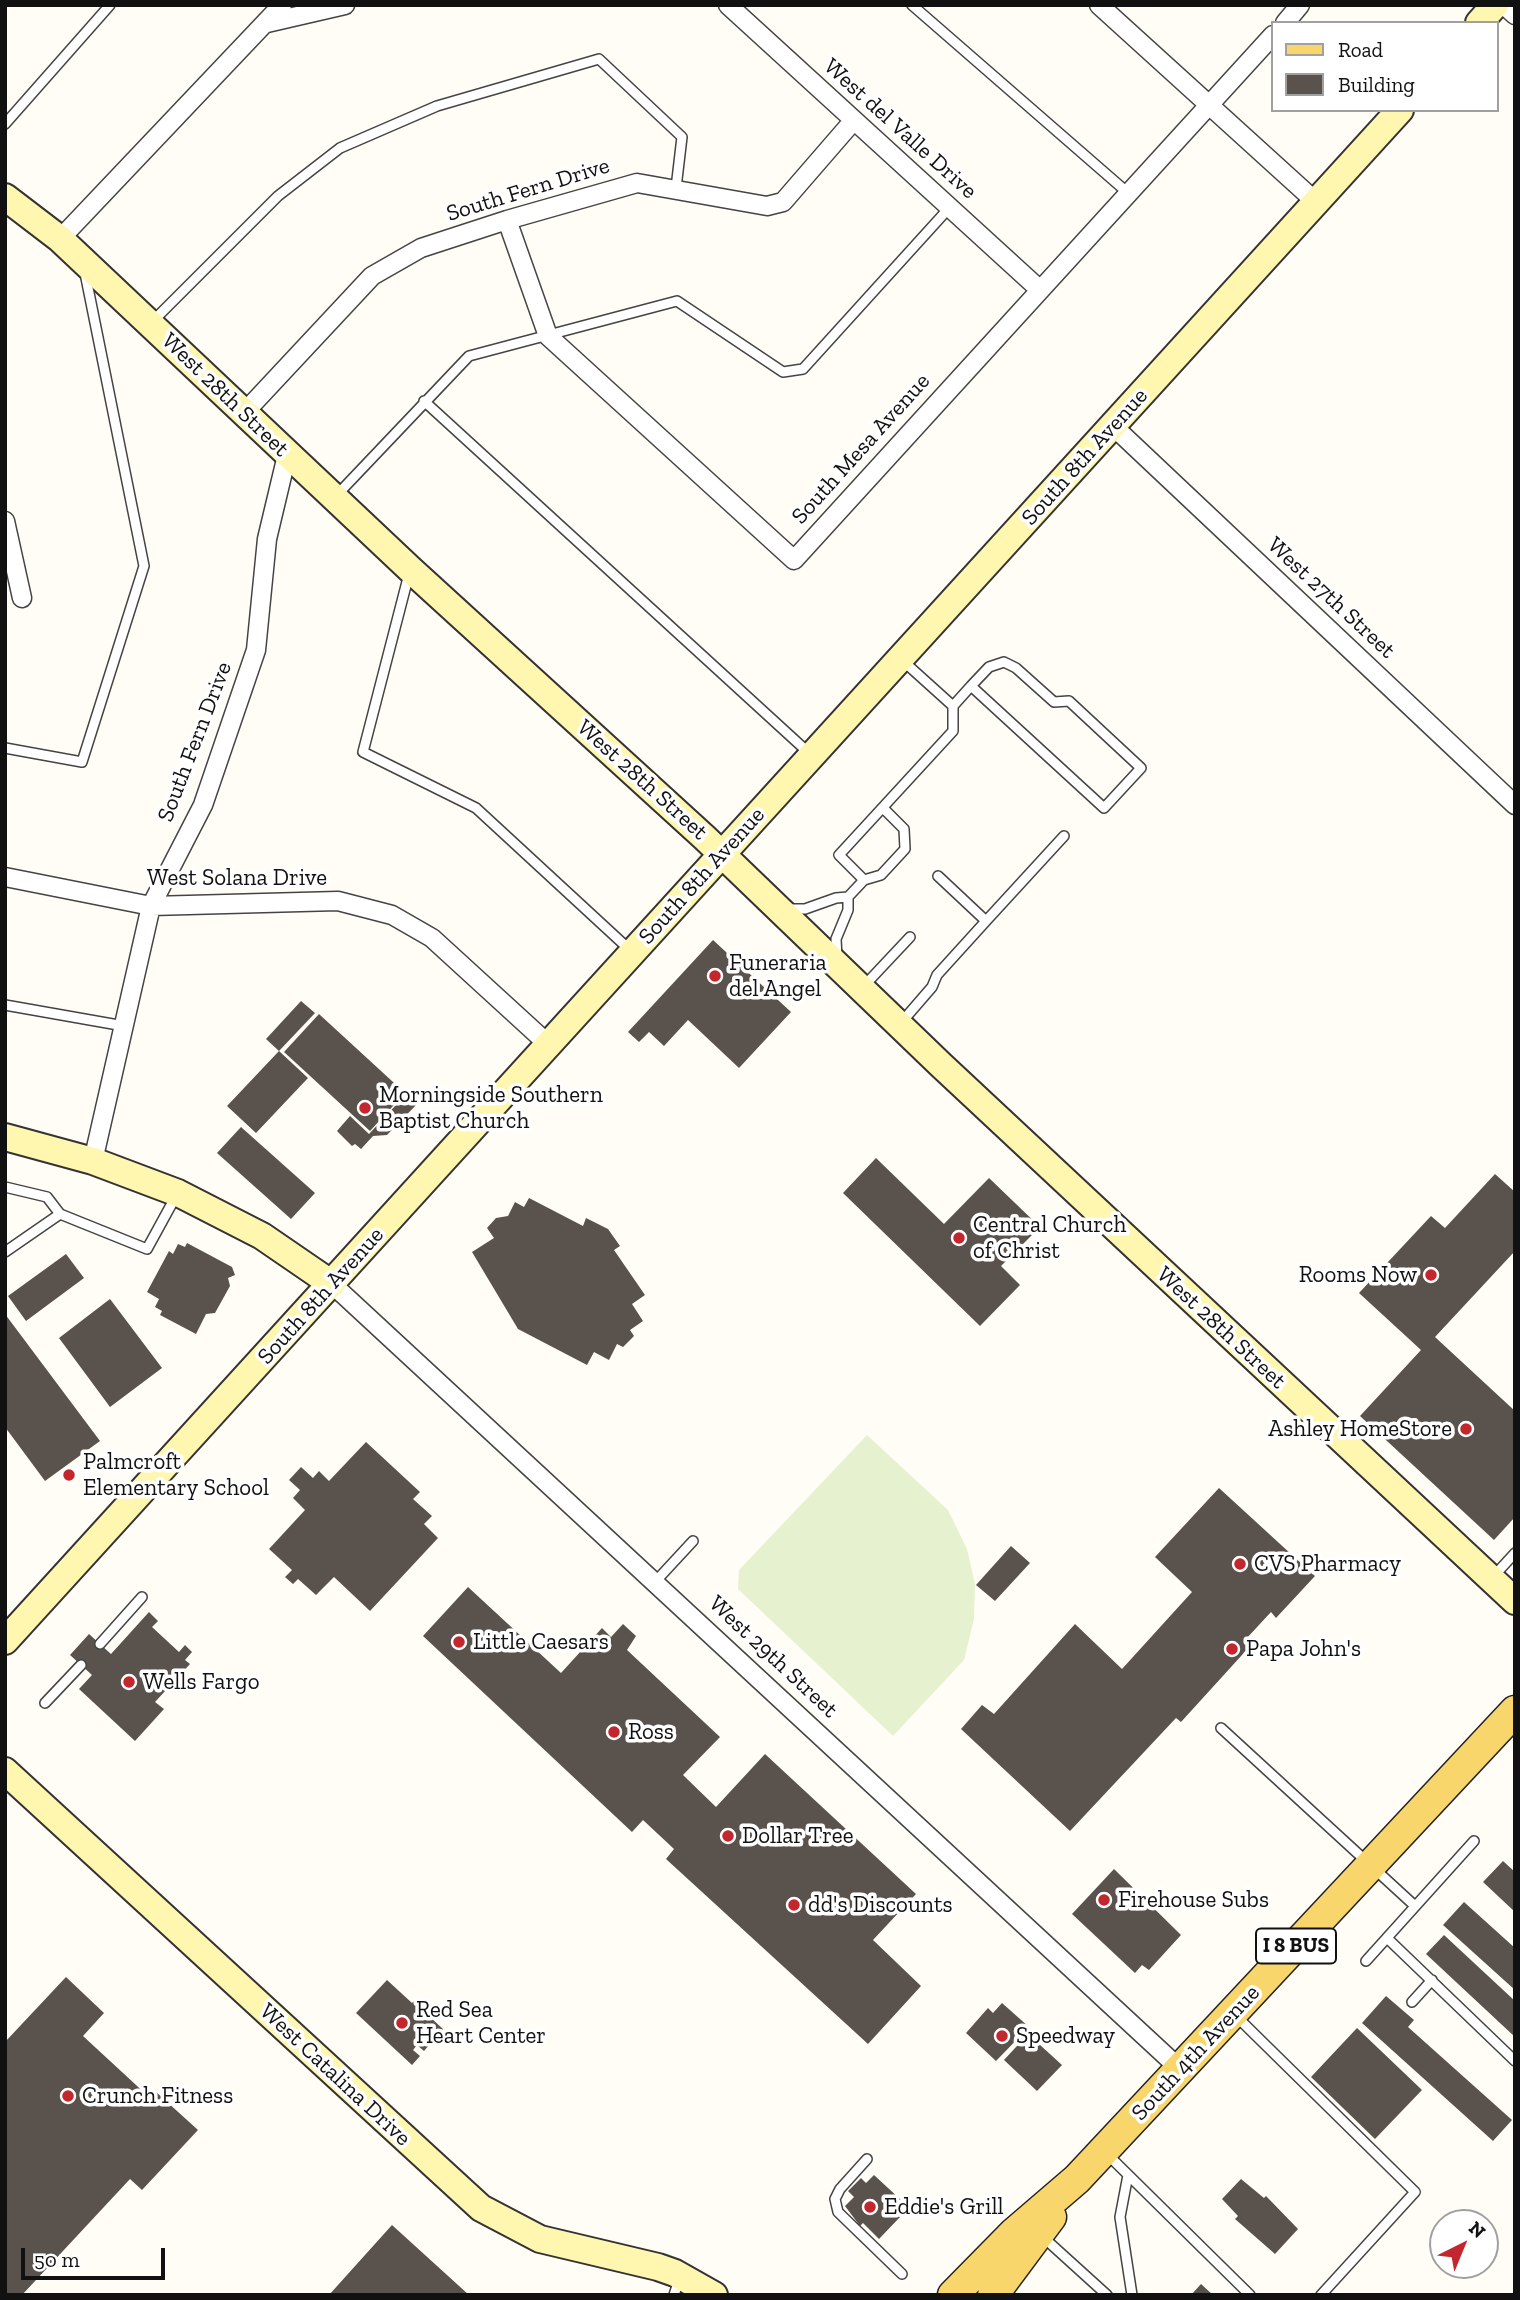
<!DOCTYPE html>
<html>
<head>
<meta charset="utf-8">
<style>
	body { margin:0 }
	#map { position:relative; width:1520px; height:2300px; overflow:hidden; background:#fffdf5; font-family:"Zilla Slab",serif }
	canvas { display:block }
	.frame { position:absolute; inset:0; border:7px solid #111; pointer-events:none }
	.legend { position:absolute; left:1271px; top:21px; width:228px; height:91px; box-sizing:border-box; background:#fff; border:2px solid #a0a0a0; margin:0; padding:9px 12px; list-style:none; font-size:21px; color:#111 }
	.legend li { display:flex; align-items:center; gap:14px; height:35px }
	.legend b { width:35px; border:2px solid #a0a0a0 }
	.north { position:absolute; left:1429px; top:2209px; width:70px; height:70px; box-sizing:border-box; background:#fff; border:2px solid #a0a0a0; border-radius:50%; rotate:43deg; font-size:19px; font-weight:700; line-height:28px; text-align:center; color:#111 }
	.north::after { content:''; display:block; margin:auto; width:24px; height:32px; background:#c4262e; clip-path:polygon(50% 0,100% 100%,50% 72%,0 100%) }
	.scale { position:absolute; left:21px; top:2248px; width:144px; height:32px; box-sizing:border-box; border:4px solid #111; border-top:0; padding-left:9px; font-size:21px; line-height:24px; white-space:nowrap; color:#111; -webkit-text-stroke:5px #fff; paint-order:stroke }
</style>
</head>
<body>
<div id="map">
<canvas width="1520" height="2300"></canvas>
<div class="frame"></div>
<ul class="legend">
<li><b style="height:9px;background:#f9d66b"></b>Road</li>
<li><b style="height:19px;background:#5a524d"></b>Building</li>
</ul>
<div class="north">N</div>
<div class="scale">50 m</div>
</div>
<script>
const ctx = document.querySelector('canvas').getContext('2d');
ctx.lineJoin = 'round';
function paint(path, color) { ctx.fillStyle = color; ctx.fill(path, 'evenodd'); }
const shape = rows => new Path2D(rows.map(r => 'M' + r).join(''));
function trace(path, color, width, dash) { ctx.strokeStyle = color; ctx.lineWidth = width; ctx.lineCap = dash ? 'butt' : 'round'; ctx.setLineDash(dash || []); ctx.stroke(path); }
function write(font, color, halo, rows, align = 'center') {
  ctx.font = font + ' "Zilla Slab",serif'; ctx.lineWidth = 7; ctx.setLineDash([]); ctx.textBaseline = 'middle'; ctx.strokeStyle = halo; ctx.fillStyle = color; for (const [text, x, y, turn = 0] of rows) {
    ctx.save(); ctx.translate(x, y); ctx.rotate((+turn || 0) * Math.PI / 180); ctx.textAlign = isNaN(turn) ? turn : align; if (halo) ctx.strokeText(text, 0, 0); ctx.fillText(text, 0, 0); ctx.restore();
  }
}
const pitch = shape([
	[867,1435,948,1510,967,1549,975,1584,974,1619,964,1660,893,1736,738,1589,739,1570]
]);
const building = shape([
	[713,940,791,1012,739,1068,688,1020,664,1046,649,1032,639,1042,628,1032],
	[301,1001,315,1013,279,1051,308,1078,256,1133,227,1106,279,1051,266,1039],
	[319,1014,405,1093,370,1131,284,1052],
	[408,1092,419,1102,387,1135,373,1136,361,1149,355,1144,352,1146,337,1131,350,1116,369,1134],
	[241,1127,315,1193,291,1219,217,1153],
	[876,1158,944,1224,989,1178,1040,1227,1001,1266,1020,1285,980,1326,843,1193],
	[1495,1174,1515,1192,1515,1251,1435,1337,1515,1411,1515,1517,1494,1540,1360,1416,1421,1350,1359,1293,1431,1216,1445,1228],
	[529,1198,583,1226,586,1218,608,1229,620,1246,614,1250,645,1295,632,1304,643,1321,630,1330,634,1336,623,1347,617,1344,609,1360,594,1352,587,1365,518,1329,472,1252,494,1238,487,1228,496,1218,508,1216,515,1202,524,1207],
	[187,1243,232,1267,235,1275,228,1278,230,1286,215,1313,206,1314,196,1334,160,1315,162,1311,155,1307,159,1299,147,1292,169,1251,173,1254,178,1244,185,1247],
	[66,1254,84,1278,26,1321,8,1296],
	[110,1299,162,1368,110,1407,59,1338],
	[5,1314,100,1441,45,1481,5,1427],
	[366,1442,420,1492,413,1499,432,1516,424,1524,438,1538,370,1611,334,1577,316,1595,298,1579,293,1584,285,1577,292,1570,269,1549,305,1510,293,1498,300,1490,289,1480,301,1467,313,1478,319,1471,329,1481],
	[1219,1488,1315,1576,1276,1618,1271,1612,1246,1639,1252,1644,1181,1722,1176,1718,1070,1831,961,1729,982,1705,994,1714,1075,1624,1122,1669,1192,1592,1155,1557],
	[1011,1546,1030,1563,995,1601,976,1585],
	[468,1587,561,1673,602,1628,611,1637,623,1624,636,1636,627,1650,720,1737,683,1775,716,1807,765,1754,916,1894,873,1940,921,1986,868,2044,666,1859,674,1849,643,1820,632,1832,423,1636],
	[149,1612,158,1621,152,1627,179,1652,185,1645,192,1652,185,1660,190,1664,155,1702,164,1709,135,1741,79,1689,92,1675,70,1655,89,1634,111,1654],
	[1503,1861,1515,1872,1515,1912,1483,1882],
	[1114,1869,1181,1935,1149,1970,1142,1965,1135,1973,1072,1914],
	[1464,1902,1515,1948,1515,1990,1443,1925],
	[1444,1935,1515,2001,1515,2037,1426,1954],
	[66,1977,104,2013,83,2036,149,2097,155,2091,198,2130,142,2190,130,2179,22,2295,5,2295,5,2042],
	[387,1980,412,2003,417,1998,433,2013,430,2017,443,2029,424,2051,417,2045,413,2050,420,2056,412,2065,356,2013],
	[1386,1996,1414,2020,1408,2027,1512,2120,1493,2141,1362,2023],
	[1002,2003,1029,2027,996,2061,966,2033,988,2008,993,2013],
	[1357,2028,1422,2090,1375,2139,1311,2077],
	[1028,2034,1062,2065,1037,2091,1004,2060],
	[874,2175,901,2200,893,2208,901,2216,879,2239,863,2223,860,2226,845,2206,854,2197,848,2191,861,2178,866,2183],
	[1241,2179,1264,2198,1266,2196,1298,2229,1275,2254,1235,2219,1238,2216,1222,2199],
	[392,2225,469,2295,329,2295],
	[1201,2284,1213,2295,1191,2295]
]);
const lane = shape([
	[912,5,1128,193],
	[5,124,110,5],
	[151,323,278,196,340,148,437,106,599,59,682,137,676,188],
	[424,401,810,754],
	[335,497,469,356,677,301,783,372,803,369,950,207],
	[409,574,363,752,476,808,631,951],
	[902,660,953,706,971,686,989,667,1004,662,1016,668,1054,702,1069,701,1141,768,1104,808,971,686],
	[5,748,82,762,144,566,85,273],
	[883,808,904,829,905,849,881,875,864,880,839,855,953,731,953,706],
	[938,876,986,921,1064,836],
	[848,897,864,880],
	[787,909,805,909,836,898,848,897,848,910,836,939,837,958],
	[863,987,910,937],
	[5,1005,124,1026],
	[900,1024,932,987,937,975,986,921],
	[5,1187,47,1197,60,1214,147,1249,176,1196],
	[5,1252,60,1214],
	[1492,1578,1515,1553],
	[655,1582,693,1541],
	[100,1644,142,1597],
	[45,1703,81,1665],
	[1221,1728,1415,1906],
	[1387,1938,1515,2061],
	[1366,1961,1474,1841],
	[1412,2002,1432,1980],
	[1236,2016,1415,2192,1321,2295],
	[1107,2154,1250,2295],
	[867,2159,840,2189,835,2199,838,2212,902,2274],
	[1128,2175,1120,2217,1132,2295],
	[1043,2237,1107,2295],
	[674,2295,680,2277]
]);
const street = shape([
	[728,5,1039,289],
	[1099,5,1316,202],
	[1504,5,1515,15],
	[267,23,345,5],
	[1285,23,1300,5],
	[507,220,548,336,794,560,1273,35],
	[60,239,282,5],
	[244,413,372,276,421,248,507,220,637,183,767,206,783,202,854,120],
	[1113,426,1515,805],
	[5,521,22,598],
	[5,877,151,906,338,901,392,915,432,938,549,1045],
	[93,1161,151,906,203,805,256,650,267,539,287,455],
	[332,1284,1180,2069]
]);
const secondary = shape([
	[1479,23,1495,5],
	[5,197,60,239,410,569,705,838,941,1065,1515,1601],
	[5,1137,93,1161,178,1193,262,1236,332,1284],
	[5,1641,1400,110],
	[5,1771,481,2208,540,2239,658,2267,675,2273,714,2295]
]);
const primary = shape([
	[953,2295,1013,2234,1077,2179,1515,1711],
	[993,2295,1051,2217]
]);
const markers = [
	[715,976,7,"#c4262e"],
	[365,1108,7,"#c4262e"],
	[959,1238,7,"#c4262e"],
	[1431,1275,7,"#c4262e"],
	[1466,1429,7,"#c4262e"],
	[69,1475,7,"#c4262e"],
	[1240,1564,7,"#c4262e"],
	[459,1642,7,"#c4262e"],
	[1232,1649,7,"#c4262e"],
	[129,1682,7,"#c4262e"],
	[614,1732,7,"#c4262e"],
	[728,1836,7,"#c4262e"],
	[1104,1900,7,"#c4262e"],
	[794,1905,7,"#c4262e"],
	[402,2023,7,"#c4262e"],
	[1002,2036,7,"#c4262e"],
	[68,2096,7,"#c4262e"],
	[870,2207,7,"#c4262e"]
];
const shields = [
	[1296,1946,80]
];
const shieldNames = [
	["I 8 BUS",1296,1946]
];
const streetNames = [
	["West del Valle Drive",900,129,42],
	["South Fern Drive",528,190,-17],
	["West 28th Street",225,395,44],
	["South Mesa Avenue",861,449,-48],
	["South 8th Avenue",1085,457,-48],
	["West 27th Street",1331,598,43],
	["South Fern Drive",195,742,-69],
	["West 28th Street",642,780,42],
	["South 8th Avenue",702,876,-48],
	["West Solana Drive",237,878],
	["South 8th Avenue",321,1296,-48],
	["West 28th Street",1221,1328,43],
	["West 29th Street",773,1657,43],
	["South 4th Avenue",1196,2053,-47],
	["West Catalina Drive",335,2075,43]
];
const poiNames = [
	["Funeraria",729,963],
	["del Angel",729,989],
	["Morningside Southern",379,1095],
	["Baptist Church",379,1121],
	["Central Church",973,1225],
	["of Christ",973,1251],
	["Rooms Now",1417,1275,"right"],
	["Ashley HomeStore",1452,1429,"right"],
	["Palmcroft",83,1462],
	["Elementary School",83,1488],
	["CVS Pharmacy",1254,1564],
	["Little Caesars",473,1642],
	["Papa John's",1246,1649],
	["Wells Fargo",143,1682],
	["Ross",628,1732],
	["Dollar Tree",742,1836],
	["Firehouse Subs",1118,1900],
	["dd's Discounts",808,1905],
	["Red Sea",416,2010],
	["Heart Center",416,2036],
	["Speedway",1016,2036],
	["Crunch Fitness",82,2096],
	["Eddie's Grill",884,2207]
];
paint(pitch, '#e6f2cf');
paint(building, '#5a524d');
trace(lane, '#444', 12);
trace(street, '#444', 21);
trace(secondary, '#333', 30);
trace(primary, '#222', 33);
trace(lane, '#fff', 9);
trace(street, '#fff', 18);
trace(secondary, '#fff6b0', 26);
trace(primary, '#f9d66b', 30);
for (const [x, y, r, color] of markers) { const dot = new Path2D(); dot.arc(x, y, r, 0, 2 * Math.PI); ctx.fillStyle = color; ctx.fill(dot); trace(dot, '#fff', 2.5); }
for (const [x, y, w] of shields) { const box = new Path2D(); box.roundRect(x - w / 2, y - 17.5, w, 35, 5); ctx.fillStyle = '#fff'; ctx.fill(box); trace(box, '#111', 2); }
write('bold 21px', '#111', null, shieldNames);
write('23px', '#111', '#fff', streetNames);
write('23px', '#111', '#fff', poiNames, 'left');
</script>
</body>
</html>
